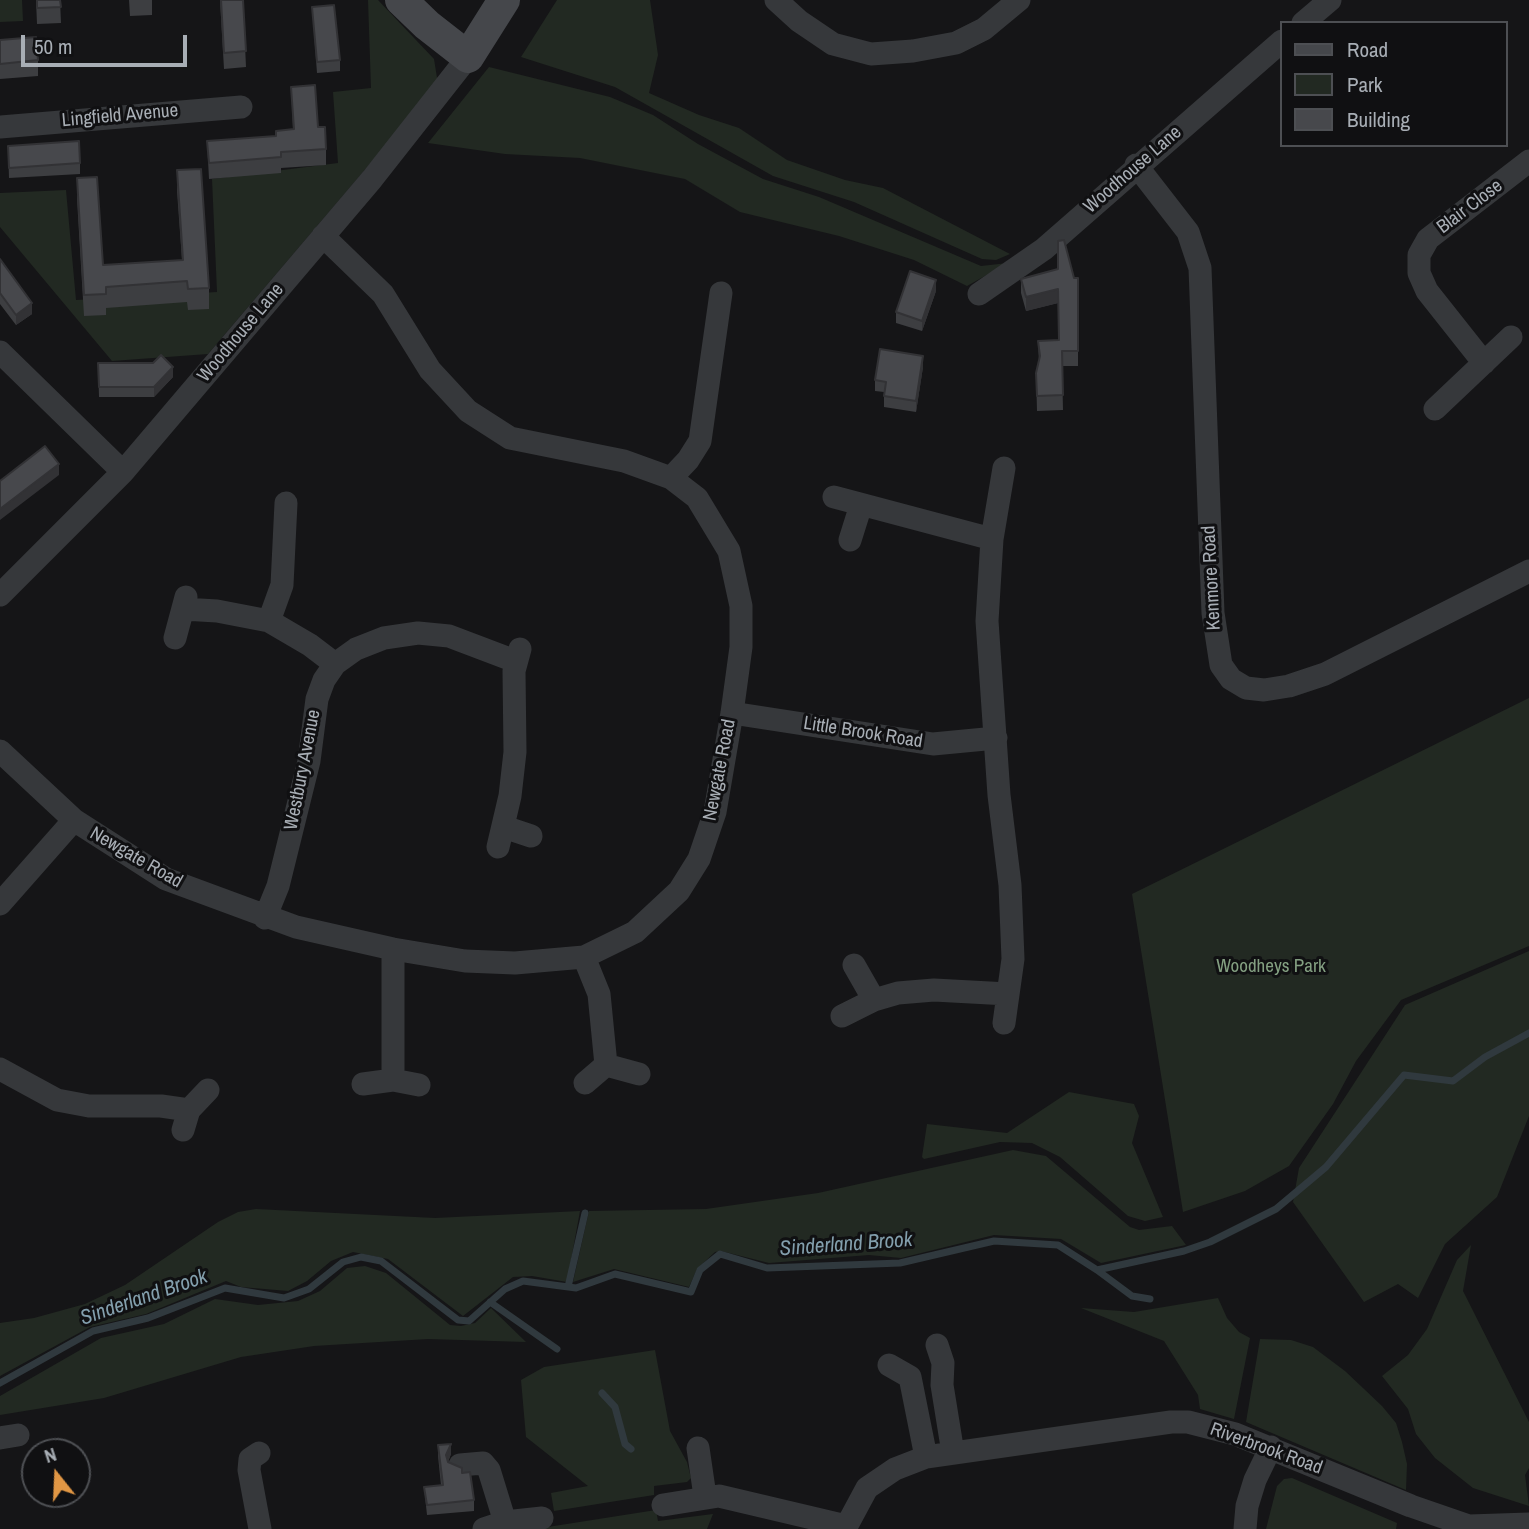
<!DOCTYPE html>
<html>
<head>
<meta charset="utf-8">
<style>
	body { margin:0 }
	#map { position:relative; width:1529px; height:1529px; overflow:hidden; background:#151517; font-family:"Archivo Narrow",sans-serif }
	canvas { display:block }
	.legend { position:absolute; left:1280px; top:21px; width:228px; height:126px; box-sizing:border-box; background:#101012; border:2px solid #4d4f53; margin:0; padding:9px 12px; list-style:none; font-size:21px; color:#a8aeb5 }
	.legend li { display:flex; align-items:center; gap:14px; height:35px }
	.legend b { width:35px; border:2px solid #4d4f53 }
	.north { position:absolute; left:21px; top:1438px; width:70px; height:70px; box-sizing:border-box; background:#101012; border:2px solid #4d4f53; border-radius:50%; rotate:342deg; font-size:19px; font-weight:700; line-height:28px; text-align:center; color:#a8aeb5 }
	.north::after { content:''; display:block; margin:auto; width:24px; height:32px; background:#e09644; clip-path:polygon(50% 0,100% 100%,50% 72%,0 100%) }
	.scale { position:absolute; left:21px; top:35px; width:166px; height:32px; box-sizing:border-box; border:4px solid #a8aeb5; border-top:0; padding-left:9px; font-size:21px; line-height:24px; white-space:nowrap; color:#a8aeb5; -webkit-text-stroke:5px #101012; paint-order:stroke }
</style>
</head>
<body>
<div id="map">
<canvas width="1529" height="1529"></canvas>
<ul class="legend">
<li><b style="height:9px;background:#45474b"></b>Road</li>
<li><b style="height:19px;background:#222922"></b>Park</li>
<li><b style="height:19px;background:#47484c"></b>Building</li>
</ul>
<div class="north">N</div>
<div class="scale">50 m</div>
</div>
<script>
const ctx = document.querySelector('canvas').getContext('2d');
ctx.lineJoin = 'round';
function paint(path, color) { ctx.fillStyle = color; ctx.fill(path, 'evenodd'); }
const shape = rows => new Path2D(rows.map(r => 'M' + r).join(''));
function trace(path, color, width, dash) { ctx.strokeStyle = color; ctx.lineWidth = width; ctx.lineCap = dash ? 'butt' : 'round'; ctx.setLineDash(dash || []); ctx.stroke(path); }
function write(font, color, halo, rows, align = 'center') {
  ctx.font = font + ' "Archivo Narrow",sans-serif'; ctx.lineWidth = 6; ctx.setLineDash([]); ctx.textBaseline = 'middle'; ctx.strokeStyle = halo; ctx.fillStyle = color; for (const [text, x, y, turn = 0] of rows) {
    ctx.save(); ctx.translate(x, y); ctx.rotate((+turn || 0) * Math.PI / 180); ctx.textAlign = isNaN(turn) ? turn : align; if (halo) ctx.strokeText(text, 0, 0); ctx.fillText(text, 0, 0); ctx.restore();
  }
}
const green = shape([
	[0,0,22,0,23,21,0,22],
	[368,0,378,0,434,59,438,84,208,354,112,361,0,227,0,193,66,190,76,300,217,292,212,179,338,163,333,92,371,88],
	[557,0,650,0,658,55,649,93,699,115,739,128,787,160,845,180,883,188,1010,254,996,260,982,259,854,202,773,176,615,87,521,57],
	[489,67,610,97,653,115,698,144,763,179,819,197,981,266,1008,263,967,286,914,260,839,236,740,212,685,179,580,158,505,154,428,143],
	[1529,698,1529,946,1401,1000,1356,1061,1333,1104,1289,1166,1245,1191,1183,1212,1132,894],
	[1529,951,1529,1116,1497,1197,1445,1244,1418,1298,1398,1284,1364,1302,1293,1202,1299,1168,1405,1005],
	[1069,1092,1134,1104,1139,1116,1132,1143,1163,1217,1145,1221,1128,1216,1060,1157,1032,1143,1000,1142,924,1159,922,1157,927,1124,1007,1133],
	[1013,1150,1046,1156,1130,1227,1139,1230,1172,1226,1186,1245,1101,1263,1061,1239,994,1235,901,1258,869,1255,769,1263,721,1251,715,1252,697,1269,689,1287,614,1269,573,1282,589,1211,706,1209,818,1193],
	[256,1209,435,1218,580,1211,567,1282,532,1276,513,1277,463,1316,388,1259,353,1252,331,1261,307,1281,288,1291,241,1287,226,1281,146,1314,90,1327,0,1376,0,1323,34,1318,85,1304,125,1285,218,1222,238,1212],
	[1471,1245,1463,1291,1529,1422,1529,1468,1525,1475,1529,1506,1473,1488,1435,1458,1416,1434,1408,1409,1382,1376,1408,1355,1427,1329,1457,1260],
	[365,1266,386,1273,450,1325,461,1326,475,1323,491,1308,526,1342,428,1339,314,1346,241,1357,104,1398,0,1415,0,1396,101,1338,164,1324,215,1299,258,1305,298,1301,320,1291,347,1268],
	[1218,1298,1227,1318,1239,1332,1250,1338,1234,1419,1200,1409,1198,1395,1164,1341,1081,1308,1134,1312],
	[1260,1339,1291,1340,1313,1347,1345,1371,1382,1406,1396,1423,1402,1442,1407,1464,1406,1490,1246,1422],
	[655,1350,670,1431,687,1462,691,1478,687,1482,654,1486,654,1495,554,1511,551,1493,588,1486,526,1437,521,1380,544,1367],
	[1292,1478,1397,1523,1396,1529,1266,1529,1277,1486,1284,1479],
	[656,1510,658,1521,713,1514,707,1529,535,1529]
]);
const stream = shape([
	[1097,1270,1132,1296,1150,1299],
	[568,1287,585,1213],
	[490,1302,557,1349],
	[0,1383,93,1331,148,1318,225,1288,284,1298,309,1289,343,1262,361,1257,381,1261,458,1320,469,1321,505,1289,523,1281,576,1288,615,1274,691,1292,700,1270,720,1254,767,1268,900,1263,994,1241,1058,1245,1097,1270,1184,1251,1210,1242,1276,1209,1326,1167,1404,1075,1453,1081,1485,1057,1529,1033],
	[602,1393,615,1407,625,1444,631,1449]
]);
const street = shape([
	[776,0,799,21,833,44,871,54,913,51,956,43,984,29,1019,0],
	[1303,23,1330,0],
	[0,127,241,107],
	[1136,165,1188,232,1200,268,1213,613,1221,665,1231,679,1246,688,1264,690,1289,686,1325,674,1529,571],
	[979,294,1044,249,1282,41],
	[0,352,123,472],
	[1484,363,1427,291,1419,273,1419,255,1428,239,1529,161],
	[1435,409,1511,337],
	[1004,468,992,539,987,621,999,795,1010,885,1013,959,1004,1023],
	[671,478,688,460,700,441,721,293],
	[834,497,992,539],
	[850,540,861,505],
	[0,595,123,472,372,179,468,57],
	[183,609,217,611,269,621,310,645,335,664],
	[269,621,282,585,286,503],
	[175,638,186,597],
	[732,713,933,744,996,738],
	[0,751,74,820,166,879,296,927,393,949,465,961,515,963,584,957,635,932,679,891,699,859,715,812,732,713,741,647,741,606,729,551,697,498,671,478,624,461,510,438,468,411,430,370,383,294,323,236],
	[504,827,531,836],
	[498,847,510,796,515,752,514,671,520,649],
	[0,904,74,820],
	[265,918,278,886,309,761,317,699,324,680,335,664,356,649,384,638,418,633,449,636,515,661],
	[393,949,393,1080],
	[584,957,599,994,606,1065],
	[854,965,874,1000],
	[842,1016,874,1000,898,993,934,990,1008,994],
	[0,1069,57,1100,89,1106,161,1106,189,1110],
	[585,1083,606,1065,639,1074],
	[363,1084,393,1080,419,1085],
	[183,1130,189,1110,208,1090],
	[937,1345,943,1363,942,1385,953,1453],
	[889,1365,910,1377,926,1457],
	[0,1438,18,1435],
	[698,1448,705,1496],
	[259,1453,250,1459,249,1470,260,1529],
	[460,1465,483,1463,489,1470,505,1522],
	[663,1505,719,1496,846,1526],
	[484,1529,505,1522,542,1518],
	[845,1529,867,1488,895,1469,926,1457,1171,1422,1188,1422,1235,1434,1411,1506,1469,1526,1529,1524],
	[1245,1529,1247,1506,1255,1480,1271,1447]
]);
const secondary = shape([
	[401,0,427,25,468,57,504,0]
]);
const wall = shape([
	[36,0,60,0,61,23,37,24],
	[129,0,152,0,152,15,130,16],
	[220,0,243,0,246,67,224,69],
	[312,7,340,60,340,71,317,73],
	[0,40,38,60,38,76,0,79],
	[291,87,318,127,326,149,326,165,281,168,281,173,209,179,207,141,276,136,293,130],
	[8,146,80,163,80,174,9,178],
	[177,170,209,288,209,309,188,310,187,302,106,308,106,315,84,316,77,199,77,178,103,265,182,260,177,191],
	[0,259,32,314,16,325,0,304],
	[1078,278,1078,366,1062,366,1063,410,1037,411,1036,373,1039,362,1038,341,1059,340,1058,303,1026,311,1021,293,1021,279],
	[936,291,922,331,896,323,896,312],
	[98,363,173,377,154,397,99,397],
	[923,367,916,412,884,407,884,392,875,391,875,380],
	[438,1445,451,1454,448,1462,462,1473,474,1500,474,1511,427,1515,424,1487,441,1485,438,1456]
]);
const shadedWall = shape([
	[936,280,936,291,922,331,922,321],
	[1058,289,1058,303,1026,311,1026,297],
	[32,303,32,314,16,325,16,315],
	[923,356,923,367,916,412,916,401],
	[173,367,173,377,154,397,154,387],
	[59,464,59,475,0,520,0,509],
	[451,1444,451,1454,446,1466,446,1455]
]);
const building = shape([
	[37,0,60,0,61,7,37,8,37,0],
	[221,0,243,0,246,51,224,53,221,0],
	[334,5,340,60,317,62,312,7,334,5],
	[36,37,38,60,0,64,0,40,36,37],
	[315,85,318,127,325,127,326,149,281,152,281,157,209,163,207,141,276,136,276,131,294,129,291,87,315,85],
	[79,141,80,163,9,168,8,146,79,141],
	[201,169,209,288,188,289,187,281,106,287,106,294,84,295,77,178,97,177,103,265,183,260,177,170,201,169],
	[1064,240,1074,278,1078,278,1078,351,1062,351,1063,395,1037,396,1036,373,1040,356,1038,341,1059,340,1058,289,1026,297,1021,279,1058,269,1058,241,1064,240],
	[0,259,32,303,16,315,0,293,0,259],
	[910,271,936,280,922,321,896,312,910,271],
	[880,349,923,356,916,401,884,396,886,382,875,380,880,349],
	[161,355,173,367,154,387,99,387,98,363,153,363,161,355],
	[45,446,59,464,0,509,0,481,45,446],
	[451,1444,446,1455,448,1462,462,1468,462,1473,470,1472,474,1500,427,1505,424,1487,443,1485,438,1445,451,1444]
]);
const streetNames = [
	["Lingfield Avenue",120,116,-5],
	["Woodhouse Lane",1133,170,-41],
	["Blair Close",1470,207,-37],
	["Woodhouse Lane",241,333,-50],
	["Kenmore Road",1212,578,-93],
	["Little Brook Road",863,733,9],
	["Westbury Avenue",303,770,-79],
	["Newgate Road",720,770,-79],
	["Newgate Road",136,858,30],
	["Riverbrook Road",1266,1449,20]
];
const parkNames = [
	["Woodheys Park",1271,967]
];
const waterNames = [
	["Sinderland Brook",846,1245,-4],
	["Sinderland Brook",144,1298,-19]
];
paint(green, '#222922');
trace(stream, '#30393e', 7);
trace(street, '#36383b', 23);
trace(secondary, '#45474b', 32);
paint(wall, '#3d3e41');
paint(shadedWall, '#323235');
paint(building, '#47484c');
trace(building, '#323235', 2);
write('19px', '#a8aeb5', '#101012', streetNames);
write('19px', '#839f81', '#101012', parkNames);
write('italic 21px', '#839fad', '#101012', waterNames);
</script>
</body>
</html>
